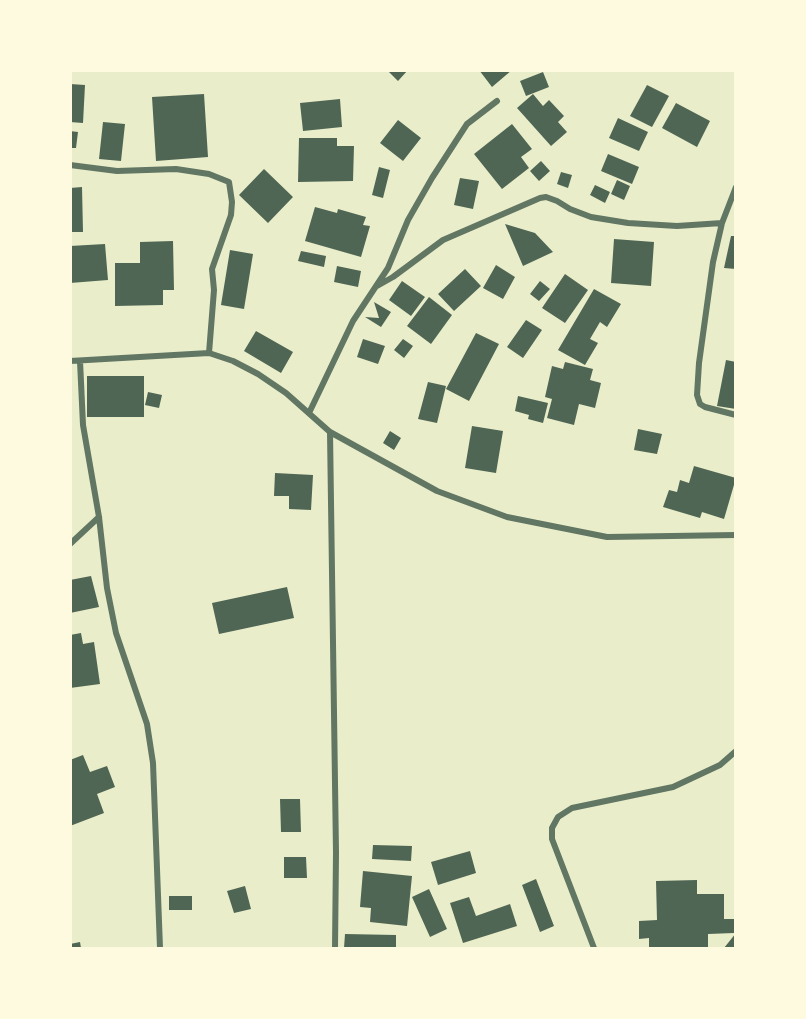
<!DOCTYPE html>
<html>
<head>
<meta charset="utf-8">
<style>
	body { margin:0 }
	#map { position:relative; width:806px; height:1019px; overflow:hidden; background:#e9edc9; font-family:Roboto,sans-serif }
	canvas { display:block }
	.frame { position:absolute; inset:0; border:72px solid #fefae0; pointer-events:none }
</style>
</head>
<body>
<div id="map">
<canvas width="806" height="1019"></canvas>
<div class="frame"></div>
</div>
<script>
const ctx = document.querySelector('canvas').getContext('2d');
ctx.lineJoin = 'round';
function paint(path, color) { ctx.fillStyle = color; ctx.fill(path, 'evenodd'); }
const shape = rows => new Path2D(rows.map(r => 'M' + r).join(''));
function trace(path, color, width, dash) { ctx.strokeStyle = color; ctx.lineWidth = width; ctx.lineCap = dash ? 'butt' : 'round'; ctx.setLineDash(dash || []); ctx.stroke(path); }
const building = shape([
	[387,70,408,70,398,81],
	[479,70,512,70,492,87],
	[543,72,549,87,526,96,520,81],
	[70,84,85,85,83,123,70,122],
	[647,85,669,96,652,127,630,116],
	[204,94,208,157,156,161,152,97],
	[533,94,543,106,549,100,564,116,558,122,567,132,551,146,517,108],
	[340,99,342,127,303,131,300,103],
	[676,103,710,121,697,147,662,128],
	[618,118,648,132,639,151,609,138],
	[398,120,421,138,403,161,380,143],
	[103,122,125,124,121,161,99,159],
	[512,124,532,149,521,157,529,168,502,189,474,154],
	[70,131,78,132,76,148,70,148],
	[299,138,337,138,337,146,354,146,353,181,298,182],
	[608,154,639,167,632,184,601,171],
	[541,161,550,171,539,181,530,171],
	[379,167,390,170,383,198,372,195],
	[264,169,293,197,268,223,239,195],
	[561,172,572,175,568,188,557,184],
	[460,178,479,181,473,209,454,205],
	[617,180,630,186,624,200,611,194],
	[595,185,610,192,605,203,590,195],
	[82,187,83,232,70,232,70,188],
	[315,207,337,213,338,209,366,217,363,225,370,226,361,257,305,241],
	[505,224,535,233,553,252,523,266],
	[731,236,736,236,736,269,724,268],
	[614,239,654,242,651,286,611,283],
	[173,241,174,290,163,290,163,305,115,306,115,263,140,263,140,242],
	[105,244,108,280,70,283,70,246],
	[230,250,253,254,244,309,221,305],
	[301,251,326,256,324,267,298,261],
	[496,265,515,277,503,299,483,288],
	[337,266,361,271,358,287,334,282],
	[465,269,481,286,454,311,438,294],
	[565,274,588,290,565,323,542,308],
	[402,281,425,297,411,316,389,300],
	[540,281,550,289,539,301,530,294],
	[594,289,621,304,607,327,600,322,590,339,598,343,585,365,558,350],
	[429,297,452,315,431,344,407,326],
	[374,302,391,312,381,327,365,317,379,318],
	[526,320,542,330,523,358,507,347],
	[256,331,293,352,281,373,244,351],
	[476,333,499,344,469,401,446,389],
	[363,339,385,346,378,364,357,357],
	[403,339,413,346,404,358,394,350],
	[726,360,736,362,736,409,717,406],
	[565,362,593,369,590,380,601,383,595,408,579,404,574,425,547,418,552,399,545,397,552,366,563,369],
	[87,376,144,376,144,417,87,417],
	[428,382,446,386,437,423,418,419],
	[148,392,162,395,159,408,145,405],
	[518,396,548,403,543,423,528,419,529,415,515,411],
	[472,426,503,431,496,473,465,468],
	[638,429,662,434,657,454,634,450],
	[390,431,401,438,394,450,383,443],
	[694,466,736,478,724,519,702,512,700,518,663,507,669,490,677,492,680,480,689,483],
	[275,473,313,475,311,510,289,509,289,496,274,496],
	[91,576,99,607,70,613,70,580],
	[287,587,294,618,219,634,212,603],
	[81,633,83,644,94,642,100,684,70,688,70,635],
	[83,755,90,772,107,766,115,787,97,794,104,813,70,826,70,760],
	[280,799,300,799,301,832,281,832],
	[373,845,412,846,411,861,372,859],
	[470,851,476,873,438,885,431,862],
	[284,857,306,857,307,878,284,878],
	[363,871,412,876,407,926,370,922,371,908,360,907],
	[536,879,554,926,540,932,522,885],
	[697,880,697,894,724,894,724,919,734,919,734,933,708,934,708,948,649,948,649,938,639,939,639,921,657,920,656,881],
	[245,886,251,909,234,913,227,891],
	[429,889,447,929,430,937,412,897],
	[169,896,192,896,192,910,169,910],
	[469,897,476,916,510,904,517,926,463,943,450,903],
	[736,933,736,948,724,948],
	[345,934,396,935,396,948,344,948],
	[80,942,81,948,70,948,70,944]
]);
const minor = shape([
	[70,165,117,171,176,169,209,174,229,182,232,202,231,215,212,269,214,290,209,353],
	[736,187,722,223,713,262,699,363,697,395,700,404,705,407,736,415],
	[377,286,393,277,443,240,540,198,546,197,557,201,570,209,591,217,628,223,677,226,722,223],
	[70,361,209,353,233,361,258,374,286,393,330,432,437,491,507,517,607,537,736,535],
	[80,361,83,425,99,517,107,588,116,633,147,724,153,763,160,948],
	[309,413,353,321,388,268,408,220,432,178,467,124,497,101],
	[330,432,336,853,335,948],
	[70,544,99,517],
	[594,948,552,839,552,828,558,817,572,808,673,787,720,765,736,751]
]);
paint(building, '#4f6655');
trace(minor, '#617663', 6);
</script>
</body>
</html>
